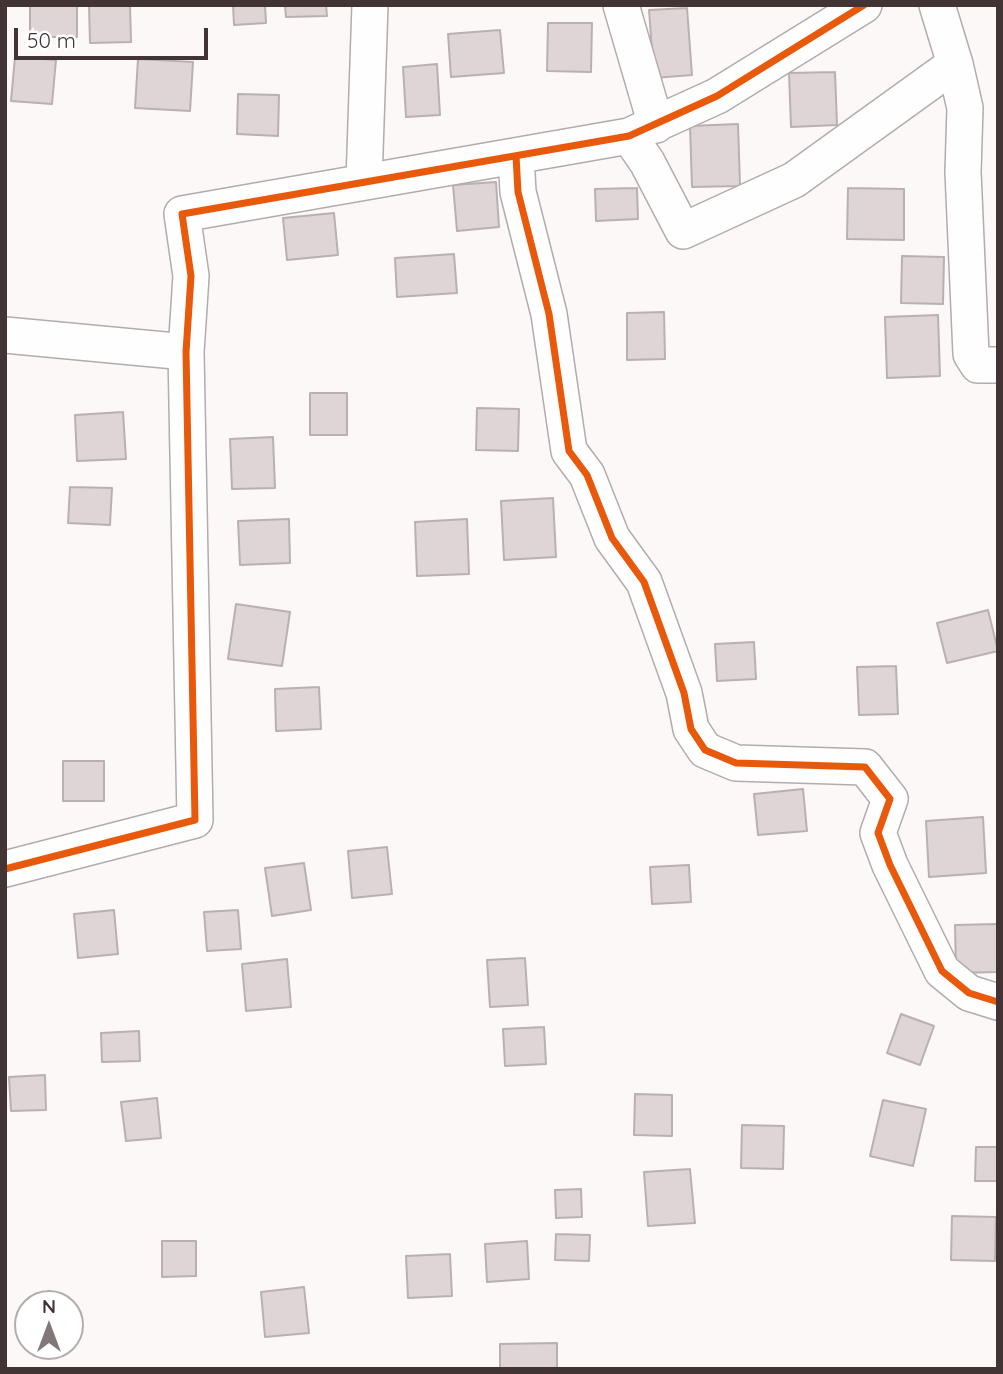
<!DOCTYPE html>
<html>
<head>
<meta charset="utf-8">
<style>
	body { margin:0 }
	#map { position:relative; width:1003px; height:1374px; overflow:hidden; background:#fcf8f8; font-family:Quicksand,sans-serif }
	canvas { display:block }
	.frame { position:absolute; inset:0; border:7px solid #423335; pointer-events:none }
	.north { position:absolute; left:14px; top:1290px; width:70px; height:70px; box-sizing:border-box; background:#fff; border:2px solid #b3adae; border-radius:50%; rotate:0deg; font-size:19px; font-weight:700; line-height:28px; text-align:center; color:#423335 }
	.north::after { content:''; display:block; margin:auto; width:24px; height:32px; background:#837879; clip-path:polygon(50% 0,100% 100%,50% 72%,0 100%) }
	.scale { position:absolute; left:14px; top:28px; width:194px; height:32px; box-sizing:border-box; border:4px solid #423335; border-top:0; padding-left:9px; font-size:21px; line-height:24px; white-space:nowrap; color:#423335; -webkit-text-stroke:5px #fff; paint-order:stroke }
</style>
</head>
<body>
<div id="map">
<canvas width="1003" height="1374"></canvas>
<div class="frame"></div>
<div class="north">N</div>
<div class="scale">50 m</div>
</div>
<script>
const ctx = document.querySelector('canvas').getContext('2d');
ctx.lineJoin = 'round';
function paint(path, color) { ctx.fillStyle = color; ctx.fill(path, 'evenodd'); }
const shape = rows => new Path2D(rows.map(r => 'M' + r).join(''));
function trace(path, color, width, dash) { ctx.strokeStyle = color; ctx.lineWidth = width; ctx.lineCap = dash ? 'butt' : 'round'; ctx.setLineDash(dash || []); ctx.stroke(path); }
const building = shape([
	[30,5,77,5,77,37,30,37,30,5],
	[89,5,130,5,131,42,90,43,89,5],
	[233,5,265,5,266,23,234,25,233,5],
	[285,5,326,5,327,16,286,17,285,5],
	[687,8,692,75,654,78,649,10,687,8],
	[548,23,592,23,591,72,547,71,548,23],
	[500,30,504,73,451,77,448,34,500,30],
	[15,57,56,60,52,104,11,101,15,57],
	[138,59,193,62,190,111,135,108,138,59],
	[437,64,440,115,406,117,403,67,437,64],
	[835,72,837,125,791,127,789,73,835,72],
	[238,94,279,95,278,136,237,134,238,94],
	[738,124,740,186,692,187,690,126,738,124],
	[496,182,499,227,457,231,453,185,496,182],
	[637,188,638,219,596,221,595,189,637,188],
	[848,188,904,189,904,240,847,239,848,188],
	[334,213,338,255,287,260,283,218,334,213],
	[454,254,457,293,397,297,395,258,454,254],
	[902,256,944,257,943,304,901,303,902,256],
	[664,312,665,359,627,360,627,313,664,312],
	[938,315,940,376,887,378,885,317,938,315],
	[310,393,347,393,347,435,310,435,310,393],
	[477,408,519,409,518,451,476,450,477,408],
	[123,412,126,459,77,461,75,415,123,412],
	[273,437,275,488,232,489,230,439,273,437],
	[70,487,112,488,110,525,68,523,70,487],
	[553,498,556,557,504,560,501,501,553,498],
	[289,519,290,563,240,565,238,521,289,519],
	[467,519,469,574,417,576,415,522,467,519],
	[236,604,290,612,282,666,228,659,236,604],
	[988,610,998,651,947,663,937,623,988,610],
	[754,642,756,679,717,681,715,644,754,642],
	[896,666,898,714,859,715,857,667,896,666],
	[319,687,321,729,276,731,275,689,319,687],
	[63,761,104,761,104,801,63,801,63,761],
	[803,789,807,831,758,835,754,794,803,789],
	[983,817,986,873,929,877,926,821,983,817],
	[387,847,392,894,352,898,348,851,387,847],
	[304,863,311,910,272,916,265,868,304,863],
	[689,865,691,902,652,904,650,867,689,865],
	[114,910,118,954,78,958,74,914,114,910],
	[238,910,241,949,207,951,204,912,238,910],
	[998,924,998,972,956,973,955,925,998,924],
	[525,958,528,1005,490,1007,487,960,525,958],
	[287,959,291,1007,246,1011,242,964,287,959],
	[901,1014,934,1026,920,1065,887,1053,901,1014],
	[544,1027,546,1064,505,1066,503,1029,544,1027],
	[139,1031,140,1061,102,1062,101,1033,139,1031],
	[45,1075,46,1110,11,1111,9,1077,45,1075],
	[635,1094,672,1095,672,1136,634,1135,635,1094],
	[157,1098,161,1138,126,1141,121,1102,157,1098],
	[883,1100,926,1109,913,1166,870,1156,883,1100],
	[742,1125,784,1126,783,1169,741,1168,742,1125],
	[976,1147,998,1147,998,1181,975,1181,976,1147],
	[690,1169,695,1223,648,1226,644,1172,690,1169],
	[581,1189,582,1217,556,1218,555,1190,581,1189],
	[952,1216,996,1217,995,1261,951,1260,952,1216],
	[556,1234,590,1235,589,1261,555,1260,556,1234],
	[162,1241,196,1241,196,1276,162,1277,162,1241],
	[527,1241,529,1279,487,1282,485,1244,527,1241],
	[450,1254,452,1296,408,1298,406,1256,450,1254],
	[304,1287,309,1333,265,1337,261,1292,304,1287],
	[557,1343,557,1369,500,1369,500,1344,557,1343]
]);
const minor = shape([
	[621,5,656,125],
	[955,64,965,108,963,172,971,354,978,365,998,365],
	[629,136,647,162,683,231,794,180,955,64,937,5],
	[516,156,518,192,549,314,569,451,587,475,612,538,644,582,684,693,691,729,705,750,736,763,865,767,890,799,878,833,890,865,942,971,969,993,998,1002],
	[364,181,370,5],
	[5,335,186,352],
	[5,869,195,820,186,352,191,276,182,214,629,136,717,96,864,5]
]);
const cycleway = shape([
	[516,156,518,192,549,314,569,451,587,475,612,538,644,582,684,693,691,729,705,750,736,763,865,767,890,799,878,833,890,865,942,971,969,993,998,1002],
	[5,869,195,820,186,352,191,276,182,214,629,136,717,96,864,5]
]);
paint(building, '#dfd5d7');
trace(building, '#b9b0b2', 2);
trace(minor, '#b3abac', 38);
trace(minor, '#fffefe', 35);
trace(cycleway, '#e8590c', 7);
</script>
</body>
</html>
